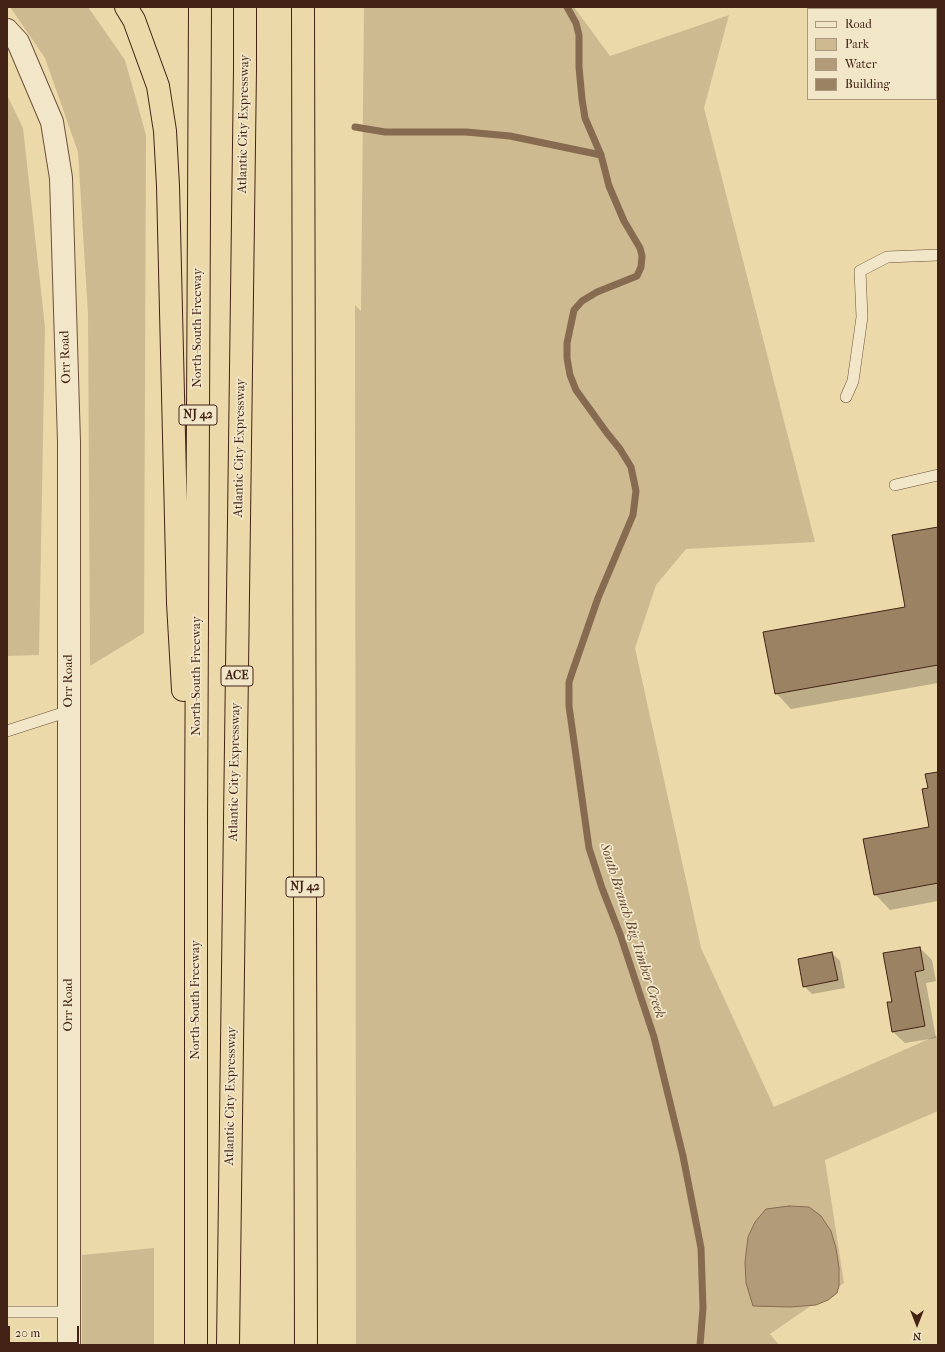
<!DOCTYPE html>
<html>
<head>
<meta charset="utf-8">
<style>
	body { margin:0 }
	#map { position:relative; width:945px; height:1352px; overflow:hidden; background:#ebd9aa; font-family:"IM FELL French Canon",serif }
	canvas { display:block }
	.frame { position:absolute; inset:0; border:8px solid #432316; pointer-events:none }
	.legend { position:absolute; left:807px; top:8px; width:130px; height:92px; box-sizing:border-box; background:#f2e6c8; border:1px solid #ac9881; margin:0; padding:5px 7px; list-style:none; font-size:12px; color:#432316 }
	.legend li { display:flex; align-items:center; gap:8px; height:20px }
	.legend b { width:20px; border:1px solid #ac9881 }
	.north { position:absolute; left:897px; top:1304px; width:40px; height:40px; -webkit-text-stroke:3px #f2e6c8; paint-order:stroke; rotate:180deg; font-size:11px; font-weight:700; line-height:16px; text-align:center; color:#432316 }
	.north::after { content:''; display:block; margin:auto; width:14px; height:18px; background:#432316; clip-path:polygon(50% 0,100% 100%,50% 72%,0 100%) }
	.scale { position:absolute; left:8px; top:1326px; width:71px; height:18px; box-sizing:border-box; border:2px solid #432316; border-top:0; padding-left:5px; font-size:12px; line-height:14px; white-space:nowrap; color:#432316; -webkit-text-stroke:3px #f2e6c8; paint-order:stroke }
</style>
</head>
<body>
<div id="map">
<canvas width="945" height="1352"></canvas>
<div class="frame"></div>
<ul class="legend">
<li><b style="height:5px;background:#f2e6c8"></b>Road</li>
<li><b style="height:11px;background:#ceba91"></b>Park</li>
<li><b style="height:11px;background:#b29b78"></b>Water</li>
<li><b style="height:11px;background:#9a8263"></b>Building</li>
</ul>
<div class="north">N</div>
<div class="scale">20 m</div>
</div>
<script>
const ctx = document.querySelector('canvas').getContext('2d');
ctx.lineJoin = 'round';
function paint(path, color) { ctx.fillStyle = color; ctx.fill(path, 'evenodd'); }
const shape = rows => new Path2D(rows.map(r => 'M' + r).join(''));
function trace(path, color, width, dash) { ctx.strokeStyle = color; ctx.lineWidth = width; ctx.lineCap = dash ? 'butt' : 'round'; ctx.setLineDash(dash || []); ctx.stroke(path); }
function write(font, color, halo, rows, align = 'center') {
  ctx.font = font + ' "IM FELL French Canon",serif'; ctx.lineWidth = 3.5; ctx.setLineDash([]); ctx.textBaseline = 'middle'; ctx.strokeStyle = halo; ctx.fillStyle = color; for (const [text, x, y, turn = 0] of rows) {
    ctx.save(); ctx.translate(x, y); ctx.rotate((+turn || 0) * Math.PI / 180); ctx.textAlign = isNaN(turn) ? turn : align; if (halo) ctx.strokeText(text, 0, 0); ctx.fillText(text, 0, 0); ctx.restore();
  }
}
const green = shape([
	[10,7,88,7,125,60,146,135,144,633,90,666,88,314,78,152,45,58],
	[364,7,574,7,610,56,729,15,704,108,815,542,686,549,656,585,635,648,701,948,774,1107,938,1035,938,1111,825,1160,844,1283,770,1334,779,1345,356,1345,355,305,361,311],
	[7,95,23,128,45,327,39,655,7,656],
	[154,1248,154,1345,82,1345,82,1255]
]);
const water = shape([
	[789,1206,809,1207,821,1216,831,1231,836,1248,839,1268,839,1286,837,1293,828,1300,816,1305,790,1307,753,1306,746,1283,745,1262,748,1237,755,1222,766,1209,789,1206]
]);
const shadow = shape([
	[938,528,938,683,791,709,776,693,907,608],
	[938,773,938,901,890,910,875,894,930,828,929,789],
	[920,948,932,960,936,981,926,983,936,1038,905,1043,893,1032,893,1002],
	[832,953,840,961,845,988,812,994,804,986]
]);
const stream = shape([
	[567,7,576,23,579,35,579,67,582,99,585,118,601,155,609,186,624,221,640,248,642,256,641,267,637,276,597,292,582,301,574,310,567,343,567,358,570,375,576,390,607,433,620,449,631,467,636,491,633,515,598,598,573,670,569,682,569,706,589,848,602,888,620,934,654,1037,683,1156,701,1248,703,1308,700,1345],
	[355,127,385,132,466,132,510,136,601,155]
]);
const building = shape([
	[938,527,938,665,775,694,763,632,905,607,892,535,938,527],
	[938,772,938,883,874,895,863,839,929,827,922,789,928,788,925,774,938,772],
	[920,947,924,970,915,972,925,1026,892,1032,887,1002,892,1002,883,953,920,947],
	[832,952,838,980,803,987,798,959,832,952]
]);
const service = shape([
	[887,9,887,7],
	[936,76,938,75],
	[846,397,853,381,862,317,860,271,887,257,938,255],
	[895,485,938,475],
	[7,731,69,711],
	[7,1312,69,1312]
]);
const tertiary = shape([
	[7,30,18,42,52,122,61,178,69,442,69,1345]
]);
const motorway = shape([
	[126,7,134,20,158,86,165,131,168,186,178,603,183,690],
	[303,7,306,1345],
	[196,1345,196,823,200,7],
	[228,1345,245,69,245,7]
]);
const shields = [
	[198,415,38],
	[237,676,32],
	[305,887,38]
];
const shieldNames = [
	["NJ 42",198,415],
	["ACE",237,676],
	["NJ 42",305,887]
];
const streetNames = [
	["Atlantic City Expressway",244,124,-89],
	["North-South Freeway",198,328,-90],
	["Orr Road",66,357,-92],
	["Atlantic City Expressway",240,448,-89],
	["North-South Freeway",197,676,-90],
	["Orr Road",69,681,-90],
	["Atlantic City Expressway",235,772,-89],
	["North-South Freeway",196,1000,-90],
	["Orr Road",69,1005,-90],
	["Atlantic City Expressway",231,1096,-89]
];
const waterNames = [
	["South Branch Big Timber Creek",632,931,72]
];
paint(green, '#ceba91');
paint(water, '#b29b78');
trace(water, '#866b51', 1);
paint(shadow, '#0003');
trace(stream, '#866b51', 7);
paint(building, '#9a8263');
trace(building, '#432316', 1);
trace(service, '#6d503b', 12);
trace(tertiary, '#6d503b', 24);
trace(motorway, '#432316', 24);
trace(service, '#f2e6c8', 11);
trace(tertiary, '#f2e6c8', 22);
trace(motorway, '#ebd9aa', 22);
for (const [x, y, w] of shields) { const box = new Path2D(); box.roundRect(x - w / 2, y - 10, w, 20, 3); ctx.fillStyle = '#f2e6c8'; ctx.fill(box); trace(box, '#432316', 1); }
write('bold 12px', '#432316', null, shieldNames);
write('13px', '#432316', '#f2e6c8', streetNames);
write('italic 14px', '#644733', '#f2e6c8', waterNames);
</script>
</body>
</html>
